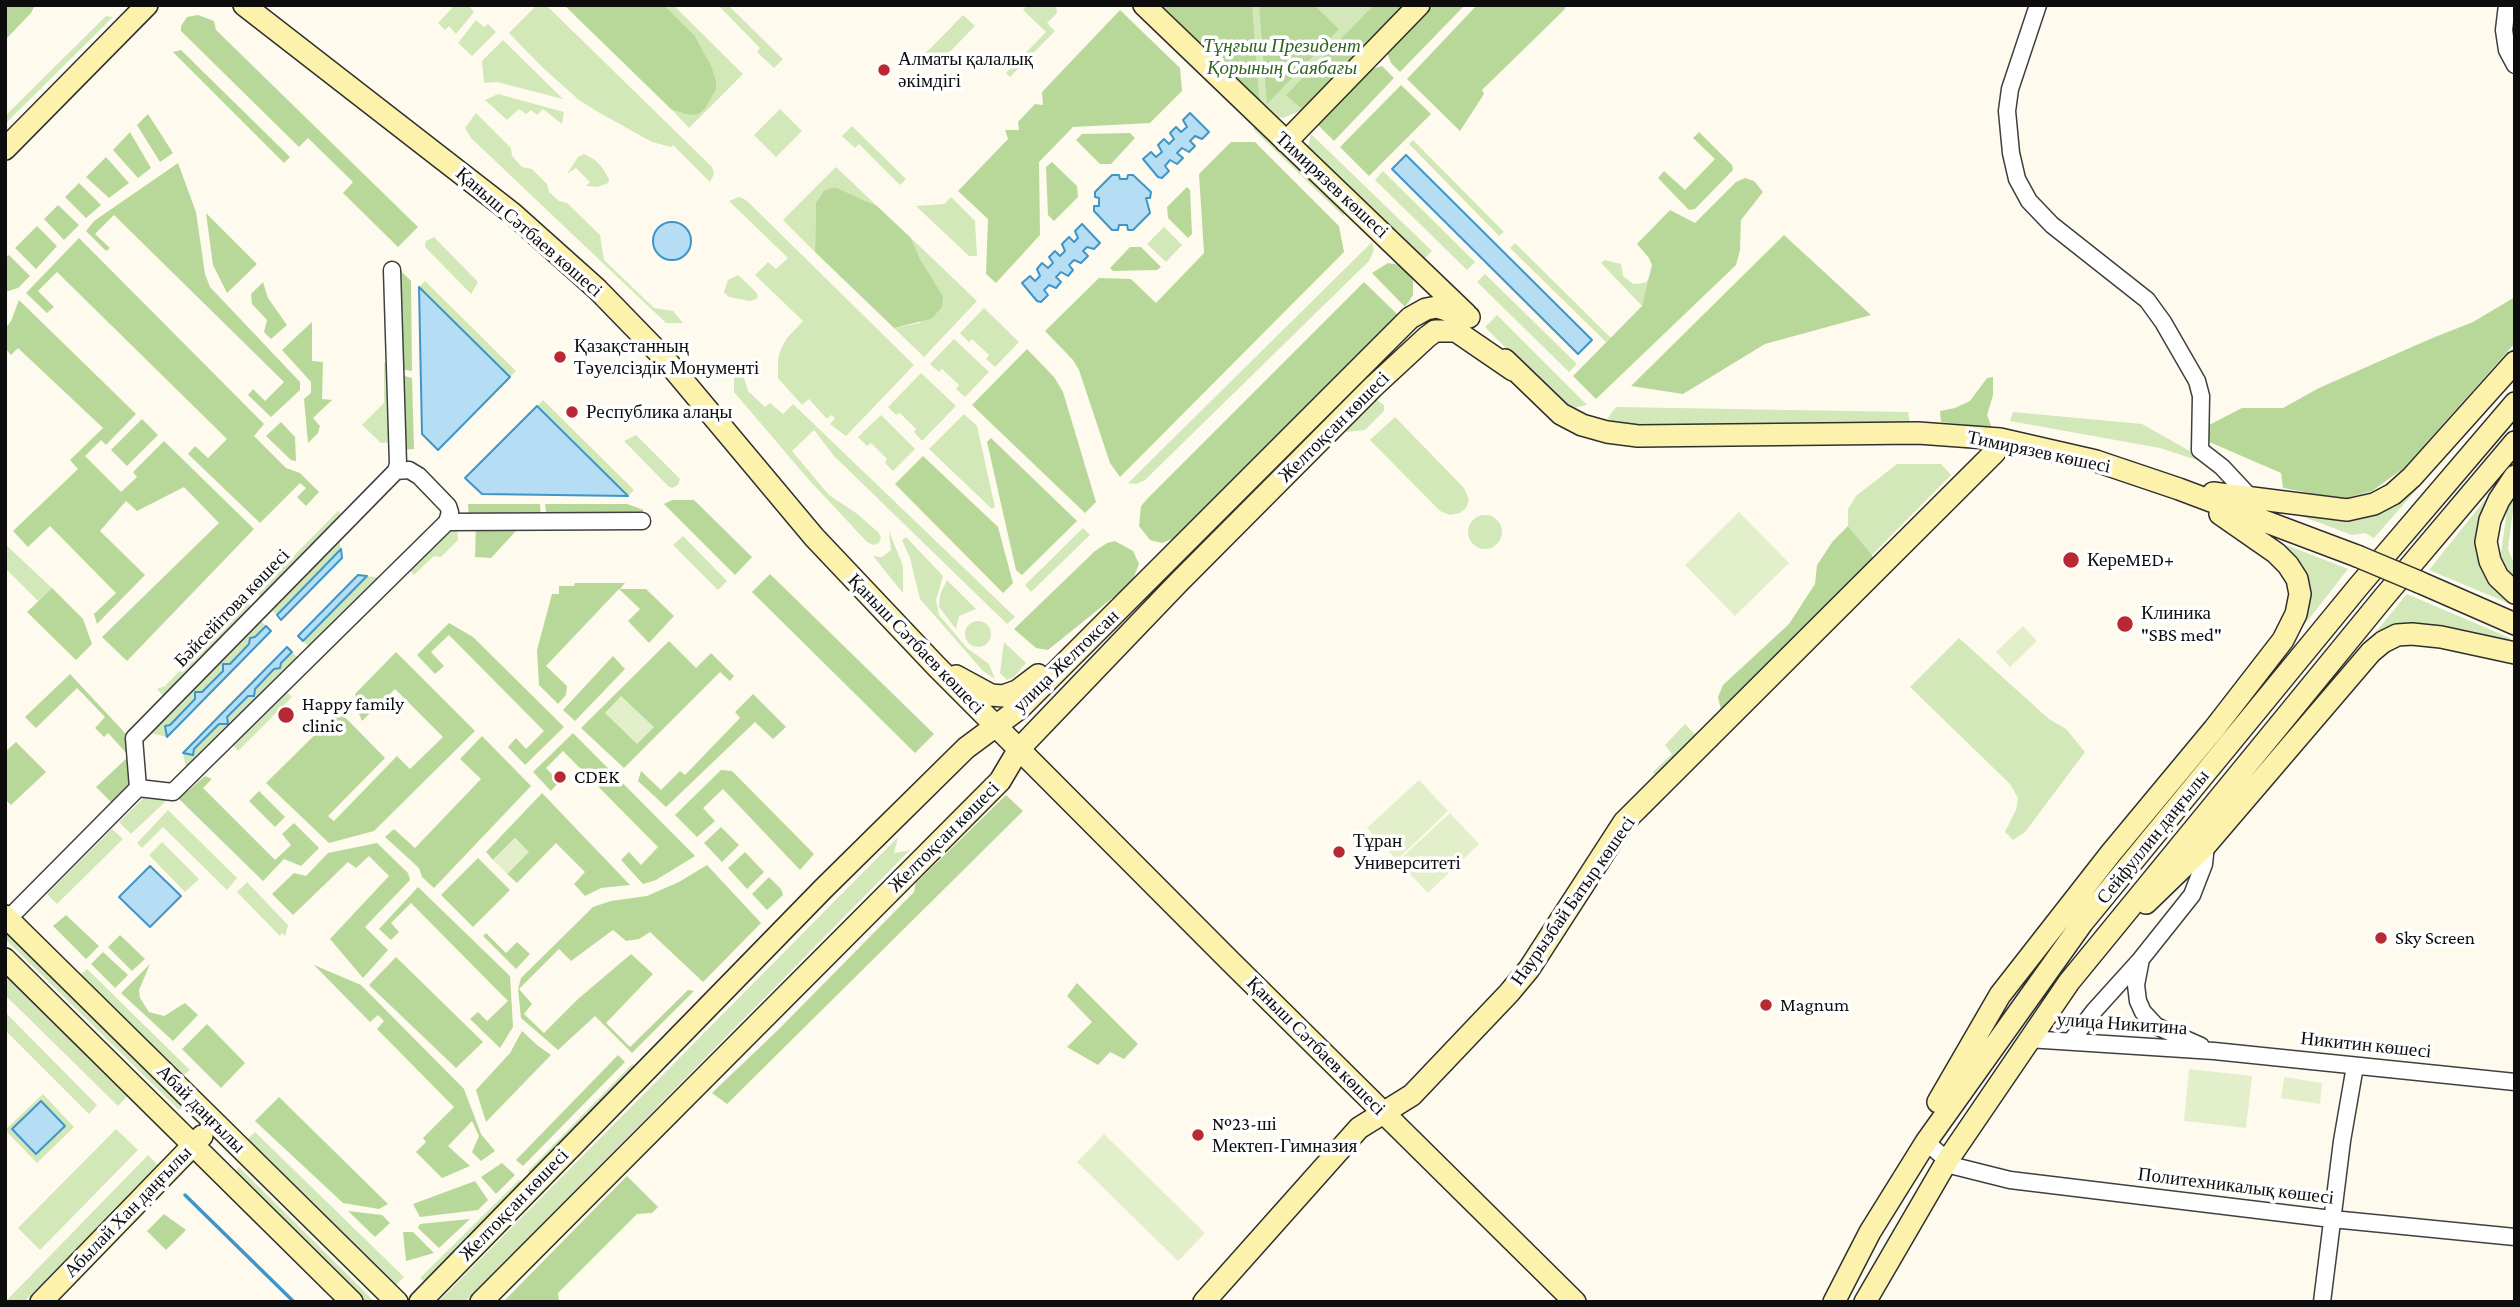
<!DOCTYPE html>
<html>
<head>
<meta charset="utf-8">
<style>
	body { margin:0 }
	#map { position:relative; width:2520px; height:1307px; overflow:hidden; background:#fefbee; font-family:"Crimson Pro",serif }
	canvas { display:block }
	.frame { position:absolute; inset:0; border:7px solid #0d0d0d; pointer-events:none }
</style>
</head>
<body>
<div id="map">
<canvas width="2520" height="1307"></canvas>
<div class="frame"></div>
</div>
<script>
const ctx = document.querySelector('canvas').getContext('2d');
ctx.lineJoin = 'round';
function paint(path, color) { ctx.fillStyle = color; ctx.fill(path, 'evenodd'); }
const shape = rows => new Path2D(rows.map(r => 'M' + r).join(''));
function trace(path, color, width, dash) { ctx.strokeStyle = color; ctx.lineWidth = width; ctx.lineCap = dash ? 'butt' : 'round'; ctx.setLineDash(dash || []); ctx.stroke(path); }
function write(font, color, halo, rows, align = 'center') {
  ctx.font = font + ' "Crimson Pro",serif'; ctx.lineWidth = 7; ctx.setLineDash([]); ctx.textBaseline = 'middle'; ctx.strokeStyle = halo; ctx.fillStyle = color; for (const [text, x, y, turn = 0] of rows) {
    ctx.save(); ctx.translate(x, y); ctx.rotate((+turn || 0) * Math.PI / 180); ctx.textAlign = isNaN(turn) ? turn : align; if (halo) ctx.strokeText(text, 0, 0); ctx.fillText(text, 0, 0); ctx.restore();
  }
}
const green = shape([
	[455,5,468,5,474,12,456,34,449,26,445,30,438,23],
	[537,5,546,5,712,167,714,174,710,182,673,145,671,147,652,142,598,112,579,100,542,67,509,33],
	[664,5,673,5,743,74,689,128,672,110,689,115,694,35],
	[718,5,728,5,783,59,774,68,757,52,760,48],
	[1027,5,1056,5,1057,13,1047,23,1055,31,1010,77,1006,73,1046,32,1023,10],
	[1154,5,1404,5,1303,110,1283,118,1275,117],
	[963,15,975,26,934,68,922,57],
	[106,16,113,17,5,124,5,116],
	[476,20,484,27,488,24,496,32,472,56,458,43],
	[503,40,563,99,497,82,484,83,482,61],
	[498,94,564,112,562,124,543,109,537,115,531,110,526,114,519,109,507,120,485,100],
	[780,109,802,131,776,157,754,135],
	[476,113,511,148,512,156,522,167,532,169,547,184,549,192,559,201,567,203,600,235,604,260,654,308,673,311,683,323,666,323,471,138,465,128],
	[1257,125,1347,212,1343,216,1253,129],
	[852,126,906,179,900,185,859,144,855,148,842,136],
	[1311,134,1432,251,1420,263,1310,152,1308,146],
	[1413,140,1504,232,1499,236,1409,144],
	[584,154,595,160,602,167,609,179,608,183,597,187,586,186,590,182,576,168,567,174,578,157],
	[836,167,877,206,837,188,816,203,815,252,783,220],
	[1383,171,1475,262,1467,270,1375,180],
	[739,197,746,200,914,365,846,436,830,424,835,418,831,415,827,419,809,399,802,405,778,378,778,359,781,349,787,338,803,321,755,275,768,262,776,269,788,258,729,201],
	[951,197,975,221,977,256,969,256,916,206,944,204],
	[1164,227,1182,245,1166,262,1147,244],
	[434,237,478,282,471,294,425,247,426,241],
	[911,238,977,301,924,357,894,328,920,323,943,296,920,259],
	[1372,242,1374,250,1369,261,1145,480,1136,484,1128,483],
	[1515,243,1611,338,1606,342,1510,248],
	[1605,260,1621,264,1623,276,1633,284,1645,283,1650,277,1642,306,1601,263],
	[1485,274,1577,364,1569,372,1477,282],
	[738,275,756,292,758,297,756,299,750,301,729,297,724,292,728,280],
	[425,281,516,371,510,377,419,287],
	[984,308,1019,342,995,367,986,359,989,355,972,339,969,342,960,333],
	[1497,315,1587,405,1573,408,1559,401,1485,327],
	[954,339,989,372,965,397,956,389,959,385,942,369,939,372,930,364],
	[384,363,391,363,392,442,381,443,362,425,384,403],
	[734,366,744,378,748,391,765,407,770,403,783,414,793,404,1015,617,1007,624,834,456,814,430,792,451,829,495,856,513,878,532,881,537,879,543,873,545,867,542,809,480,734,392],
	[921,373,956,406,922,441,914,432,916,429,900,413,896,415,888,407],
	[1374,398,1384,405,1384,411,1365,430,1346,432,1345,429],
	[543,400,634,490,628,496,537,406],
	[1616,407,1908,412,1910,424,1631,428,1607,419],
	[2013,412,2142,424,2218,467,2160,448,2010,421],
	[964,414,977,426,995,507,992,509,929,449],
	[881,415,915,449,893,471,885,463,887,459,871,443,867,446,858,437],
	[1395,417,1464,488,1469,500,1466,508,1460,513,1450,515,1440,511,1370,440],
	[636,435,680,479,678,485,672,488,668,486,624,441],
	[1897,464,1941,464,1951,475,1872,555,1848,526,1848,509,1856,496],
	[2432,472,2374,538,2365,533,2352,535,2293,513,2394,501],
	[2507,472,2482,522,2515,599,2515,606,2429,570],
	[2515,494,2508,549,2515,566,2515,580,2500,560,2508,503],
	[338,511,344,517,263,599,257,593],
	'1468 532a17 17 0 1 1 34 0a17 17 0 1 1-34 0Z',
	[457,525,458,540,441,557,434,556,414,575,407,567,445,529],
	[1083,528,1090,535,1031,592,1025,585],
	[889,531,903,566,903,593,873,556,882,557,891,550],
	[338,535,341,549,277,615,268,607],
	[683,536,727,581,718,590,673,545],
	[906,537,943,576,936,600,939,615,967,648,989,664,995,679,983,671,920,599,910,558,902,540],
	[2266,537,2348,569,2298,633,2310,599,2309,583,2302,570],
	[5,544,52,588,38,601,5,568],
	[367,576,382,578,311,649,303,641],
	[947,580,976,609,959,616,956,629,939,607,940,595],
	[2407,594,2510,638,2508,644,2365,645],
	[247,602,253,609,165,698,157,689,165,686],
	[258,618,266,626,202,692,195,692,195,699,170,726,165,726,167,737,146,732],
	'965 634a13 13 0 1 1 26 0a13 13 0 1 1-26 0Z',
	[1959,638,2049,719,2066,729,2085,752,2025,832,2013,840,2005,832,2016,810,2018,798,2010,784,1910,687],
	[1004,642,1026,663,1014,677,1007,680,1000,673],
	[292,652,300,660,187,773,183,753,193,755,194,750,220,724,227,724,227,717],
	[285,690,292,697,238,751,230,742],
	[1685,724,1696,735,1657,776,1653,772,1672,754,1665,745],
	[148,794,165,794,166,801,131,834,119,822],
	[168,810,237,878,227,890,163,827,142,848,137,843],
	[112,829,123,839,57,904,47,894],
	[898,837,894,853,910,850,465,1302,440,1300],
	[162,842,199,879,185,892,149,855],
	[247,882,288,925,285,936,282,933,280,936,237,892],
	[5,926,185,1103,179,1110,5,939],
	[87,969,190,1070,183,1076,80,975],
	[5,974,129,1094,118,1106,5,995],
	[7,1014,97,1105,89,1114,5,1030],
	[632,1064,640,1072,534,1177,528,1171],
	[43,1094,74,1127,37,1163,5,1130],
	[116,1129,138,1150,40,1250,18,1228],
	[255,1132,404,1277,396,1285,247,1140],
	[148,1155,158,1165,24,1302,5,1302],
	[239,1167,375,1302,362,1302,233,1173],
	[519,1180,526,1186,427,1284,420,1278]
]);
const forest = shape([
	[5,5,35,5,31,13,5,40],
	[564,5,664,5,694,35,711,66,716,81,716,89,706,107,699,114,689,115,672,110],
	[1154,5,1252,5,1260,109],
	[1259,5,1314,5,1339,29,1267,104],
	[1374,5,1404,5,1303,110,1286,95],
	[1432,5,1465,5,1400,72,1391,63,1387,53],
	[1477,5,1566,5,1564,10,1482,90,1484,94,1460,131,1407,79],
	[1120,10,1180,68,1182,91,1150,123,1073,127,1039,162,1040,235,996,283,986,274,988,219,958,191,1008,139,1005,130,1019,130,1018,122,1035,104,1043,105,1042,92],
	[198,15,214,21,216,30,418,227,398,247,343,193,353,182,308,138,299,147,181,31,181,26,187,17],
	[181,50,290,157,284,163,173,52],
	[1382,66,1394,78,1334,141,1318,125,1372,69],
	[1401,85,1431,114,1369,176,1340,147],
	[148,114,173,153,160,162,137,125],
	[130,132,151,168,138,178,113,150],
	[1699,132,1732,165,1733,170,1695,209,1689,210,1658,178,1664,171,1685,190,1715,159,1693,138],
	[1130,133,1135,138,1111,164,1100,164,1076,140,1082,134],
	[1231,142,1255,142,1339,226,1344,252,1120,477,1110,463,1079,370,1073,360,1045,331,1099,278,1131,279,1156,303,1204,253,1199,174],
	[106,157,129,183,109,198,86,177],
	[1052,162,1077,186,1078,197,1054,221,1048,215,1046,167],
	[178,163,196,212,205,274,210,287,300,382,300,390,271,417,248,395,253,389,265,401,284,382,114,215,95,234,110,248,106,251,86,231,94,221],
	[1745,178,1754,181,1763,192,1741,220,1740,250,1736,265,1596,399,1573,376,1642,306,1652,265,1649,258,1637,244,1670,210,1695,223,1736,182],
	[79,183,101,205,86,218,65,197],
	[1187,187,1190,190,1192,234,1188,238,1168,218,1167,207],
	[832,188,837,188,877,206,911,238,920,259,943,296,942,307,931,319,894,328,815,252,816,203,824,191],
	[58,205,79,225,64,240,44,219],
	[206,213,257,264,227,293,213,265],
	[37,226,57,246,36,269,15,248],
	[1784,235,1871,315,1765,344,1683,394,1631,386],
	[79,238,264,424,254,436,286,468,300,473,319,492,306,506,297,497,306,488,300,483,260,523,188,454,195,446,208,458,227,439,57,272,38,291,54,307,47,313,26,293],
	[1130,247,1141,247,1161,267,1157,270,1113,271,1110,268],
	[9,255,30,276,18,288,5,292,5,258],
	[1388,263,1400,265,1413,279,1413,295,1405,307,1372,273],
	[397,267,411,281,412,371,400,369],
	[263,282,268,298,287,325,271,339,264,332,267,320,252,304,251,294],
	[1364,282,1398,315,1177,537,1162,543,1150,540,1139,526,1141,506,1148,498],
	[2515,297,2515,343,2404,468,2372,491,2342,499,2283,488,2281,473,2207,441,2209,425,2242,408,2283,408,2319,388,2430,339,2473,322],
	[19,300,136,414,106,445,101,440,85,456,121,492,137,477,133,472,164,441,254,529,127,661,102,637,219,523,184,487,137,511,126,501,100,531,145,575,97,624,94,614,116,593,50,526,28,547,13,531,78,469,70,460,103,428,18,348,11,355,5,348,5,329,11,321],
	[312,322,312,361,323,362,322,399,332,400,313,418,320,426,318,433,308,443,304,399,311,393,311,382,282,350],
	[1027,349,1054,377,1063,392,1096,502,1085,513,972,405],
	[401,375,412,378,414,449,403,450],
	[1993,377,1993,395,1987,415,1992,428,1941,422,1940,411,1955,408,1970,401,1987,378],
	[142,419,158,435,127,466,111,450],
	[281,422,295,437,296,461,291,460,266,436],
	[991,438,1077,521,1022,575,1016,570,987,442],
	[923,456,998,527,1013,583,1003,593,895,484],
	[672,500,694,500,752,557,735,575,664,504],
	[468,504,540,504,541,518,469,517],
	[545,504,627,504,644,510,640,514,547,518],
	[476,525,509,525,516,531,491,558,475,557],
	[1848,526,1872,555,1873,565,1733,705,1721,710,1718,697,1723,685,1789,624,1815,584,1817,565,1833,541],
	[1115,541,1133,551,1139,564,1133,579,1126,587,1048,650,1036,648,1014,629,1095,551,1107,543],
	[770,574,934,734,915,753,752,592],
	[575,583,625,583,620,589,646,589,674,616,649,643,628,621,640,609,619,589,546,666,567,686,566,695,558,704,539,685,537,650,552,594,559,594,559,586,574,586],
	[52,588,83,619,92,644,76,660,27,612],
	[449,623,473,637,564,727,525,765,508,747,516,738,526,749,544,731,449,635,431,652,444,666,435,674,417,655],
	[669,641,696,668,711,653,734,676,730,681,720,672,624,768,581,728],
	[396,652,475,731,374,831,329,843,266,783,339,711,385,758,328,816,334,821,397,756,410,769,443,737,395,689,362,721,357,709,355,694],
	[613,656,625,669,575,721,563,710],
	[70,674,127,735,133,785,113,804,96,787,129,756,108,733,104,737,95,728,105,717,77,688,36,728,25,717],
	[753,694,786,727,773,739,755,722,666,807,638,781,641,771,661,790,680,771,685,775,740,718,735,712],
	[573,733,695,856,656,880,643,884,621,860,629,852,641,865,658,847,563,751,546,768,559,782,551,791,533,772],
	[482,736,531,786,434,888,422,877,419,868,385,837,394,829,415,848,481,779,460,759],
	[16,742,46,772,11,805,5,799,5,752],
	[721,770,732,771,814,854,800,870,723,789,703,808,715,821,697,837,675,815],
	[205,776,212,779,203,788,275,860,291,845,282,834,294,823,319,848,301,866,284,859,263,881,179,799],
	[259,791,285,817,275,827,249,801],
	[542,793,630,885,601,888,585,896,574,884,585,872,556,843,517,883,507,874,528,852,515,838,493,860,486,852],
	[1006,795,1023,811,727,1104,712,1093,779,1029,914,892,916,883],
	[721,827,739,845,722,862,704,843],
	[377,843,408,873,410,880,365,927,388,950,363,978,330,939,389,876,369,856,356,868,348,862,293,915,272,894,294,873,306,876,328,853],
	[745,852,764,872,747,889,728,868],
	[478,858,510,890,473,927,441,895],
	[707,865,761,923,703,982,650,932,639,939,626,941,613,930,571,961,559,949,519,989,532,1004,524,1014,544,1033,578,999,631,954,653,974,606,1023,630,1047,688,990,694,991,632,1053,595,1016,558,1050,521,1018,518,989,521,978,593,907,611,901,647,896,679,882],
	[769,877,781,889,783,895,767,910,752,894],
	[418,887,510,976,513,1027,500,1048,470,1019,478,1012,487,1021,508,1001,411,903,391,923,399,932,391,940,379,929],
	[66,915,99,946,86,959,53,926],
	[486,933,506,953,517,942,530,954,516,969,483,936],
	[120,935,145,959,132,971,108,947],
	[103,952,128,975,115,988,91,964],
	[396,957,483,1042,456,1068,369,985],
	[150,964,139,990,140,998,149,1012,164,1016,185,1003,198,1015,173,1041,121,993],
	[314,965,361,985,464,1089,481,1134,495,1151,481,1161,472,1152,479,1136,472,1121,448,1146,470,1166,442,1178,416,1152,426,1142,423,1138,454,1107,377,1029,384,1021,378,1015,370,1022],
	[1077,983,1138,1044,1124,1059,1110,1052,1098,1065,1067,1047,1092,1022,1067,996],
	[207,1024,245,1063,221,1088,182,1049],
	[522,1031,537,1045,551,1055,486,1122,476,1090,510,1053],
	[618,1055,625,1062,523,1166,516,1160],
	[279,1097,388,1204,379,1209,343,1203,255,1121],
	[502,1163,515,1175,496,1194,481,1177],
	[627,1176,658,1207,652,1213,637,1214,558,1293,559,1302,503,1302],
	[475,1181,488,1200,478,1210,420,1217,413,1204],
	[348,1211,382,1215,390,1223,375,1237],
	[164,1214,186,1230,166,1250,147,1231],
	[470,1219,439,1248,418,1228,420,1224],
	[403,1232,413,1232,434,1253,406,1261]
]);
const pitch = shape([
	[1739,512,1789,563,1735,616,1685,565],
	[2023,626,2037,641,2010,667,1996,652],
	[621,696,654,727,637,744,605,713],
	[1419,780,1448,811,1397,860,1367,828],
	[1450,813,1479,844,1428,893,1398,861],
	[515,838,529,852,507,874,493,860],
	[2189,1069,2252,1076,2246,1128,2184,1121],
	[2284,1077,2322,1083,2320,1104,2281,1098],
	[1104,1134,1205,1233,1178,1261,1077,1162]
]);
const water = shape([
	[1190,113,1209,132,1202,139,1195,136,1190,141,1195,146,1189,152,1182,148,1177,153,1183,158,1177,164,1170,160,1165,166,1169,171,1162,178,1158,177,1143,159,1151,152,1156,157,1162,152,1158,145,1164,139,1169,144,1174,139,1170,133,1176,127,1181,132,1187,127,1183,120,1190,113],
	[1406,155,1592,340,1578,354,1392,169,1406,155],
	[1112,175,1119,175,1120,179,1127,179,1128,175,1133,175,1151,192,1150,198,1146,198,1150,213,1133,230,1128,230,1127,225,1119,225,1118,230,1112,230,1094,211,1094,206,1099,206,1099,198,1095,197,1095,192,1112,175],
	'653 241a19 19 0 1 1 38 0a19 19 0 1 1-38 0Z',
	[1082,224,1100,243,1094,249,1087,247,1083,251,1088,256,1081,263,1074,260,1069,265,1073,270,1068,276,1061,272,1056,277,1061,282,1056,288,1049,285,1044,290,1048,295,1041,302,1037,301,1022,283,1030,276,1035,281,1040,276,1037,269,1042,263,1048,268,1053,263,1049,257,1055,251,1060,256,1065,251,1062,244,1069,237,1074,242,1078,238,1075,231,1082,224],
	[419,287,510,377,438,450,422,434,419,287],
	[537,406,628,496,482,494,465,478,537,406],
	[341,549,342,558,281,620,277,615,341,549],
	[358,575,367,576,303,641,298,636,358,575],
	[266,626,271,631,167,737,165,726,170,725,195,699,195,692,202,692,223,671,223,664,230,664,249,644,250,638,255,637,266,626],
	[287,647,292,652,281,663,280,668,274,669,255,689,254,696,248,696,227,717,228,724,219,724,194,749,193,755,183,753,287,647],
	[150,866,181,896,150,927,119,897,150,866],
	[41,1101,65,1126,36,1154,12,1129,41,1101]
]);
const stream = shape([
	[185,1195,294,1302]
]);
const street = shape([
	[2038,5,2010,89,2007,111,2011,153,2017,179,2029,201,2052,225,2147,300,2163,322,2197,381,2201,396,2200,450,2222,467,2250,497],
	[2507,5,2504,30,2507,50,2515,65],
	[447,522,642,521],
	[138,788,173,792,447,522,450,512,448,506,419,476,409,470,396,471],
	[8,919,138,788,134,738,396,471,398,464,392,270],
	[2141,959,2136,985,2138,1001,2143,1012,2156,1026,2201,1046],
	[2028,1039,2214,1051,2515,1082],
	[2071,1041,2094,1011,2141,959,2192,895,2204,864,2206,845],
	[1926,1142,1954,1166,2010,1180,2332,1219,2515,1237],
	[2322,1302,2342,1141,2355,1066]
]);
const secondary = shape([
	[244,5,512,213,597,289,665,359,814,537,936,666,1231,962,1575,1302],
	[1144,5,1466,314],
	[1286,142,1419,5],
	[5,149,147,5],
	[1505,360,1561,414,1582,425,1607,432,1638,436,1918,433,2000,439,2096,461,2179,489,2357,556],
	[2515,476,2499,500,2490,520,2486,542,2490,561,2498,577,2515,593],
	[2213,493,2347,510,2374,504,2393,494,2412,477,2515,362],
	[2419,582,2515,624],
	[956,676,991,695,1003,696,1017,691,1038,675],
	[2146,903,2206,845,2371,652,2383,642,2397,635,2412,634,2441,637,2515,653],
	[5,916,397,1302],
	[5,959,352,1302],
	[1938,1102,2000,995,2111,853,2214,729,2283,640,2296,614,2300,594,2297,579,2288,565,2276,553,2220,514],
	[41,1302,202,1136],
	[420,1302,824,888,966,748,1020,708,1410,318,1426,309,1437,307,1469,317],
	[481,1302,1000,781,1019,749,1179,582,1373,387,1427,337,1435,331,1456,331,1513,370],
	[1204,1302,1359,1128,1412,1095,1509,993,1529,969,1624,822,1995,452,2000,439],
	[1834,1302,1870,1232,1926,1142,2083,922,2358,587,2515,403],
	[1865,1302,1947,1161,2069,982,2384,597,2515,442]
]);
const secondaryBridge = shape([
	[2357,556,2419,582]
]);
const markers = [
	[884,70,7,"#b92933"],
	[560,357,7,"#b92933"],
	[572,412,7,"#b92933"],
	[2071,560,9,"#b92933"],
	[2125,624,9,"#b92933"],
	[286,715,9,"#b92933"],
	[560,777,7,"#b92933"],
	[1339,852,7,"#b92933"],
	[2381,938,7,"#b92933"],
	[1766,1005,7,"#b92933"],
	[1198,1135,7,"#b92933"]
];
const parkNames = [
	["Тұңғыш Президент",1282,46],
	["Қорының Саябағы",1282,68]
];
const poiNames = [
	["Алматы қалалық",898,59],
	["әкімдігі",898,81],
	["Қазақстанның",574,346],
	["Тәуелсіздік Монументі",574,368],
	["Республика алаңы",586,412],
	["КереMED+",2087,560],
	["Клиника",2141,613],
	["\"SBS med\"",2141,635],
	["Happy family",302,704],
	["clinic",302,726],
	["CDEK",574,777],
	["Тұран",1353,841],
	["Университеті",1353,863],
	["Sky Screen",2395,938],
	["Magnum",1780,1005],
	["№23-ші",1212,1124],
	["Мектеп-Гимназия",1212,1146]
];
const streetNames = [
	["Тимирязев көшесі",1332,185,43],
	["Қаныш Сәтбаев көшесі",529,232,41],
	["Желтоқсан көшесі",1334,427,-45],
	["Тимирязев көшесі",2039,452,12],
	["Бәйсейітова көшесі",232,608,-46],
	["Қаныш Сәтбаев көшесі",916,644,46],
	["улица Желтоксан",1066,661,-44],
	["Желтоқсан көшесі",944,837,-45],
	["Сейфуллин даңғылы",2153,837,-51],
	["Наурызбай Батыр көшесі",1573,901,-55],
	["улица Никитина",2122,1024,4],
	["Никитин көшесі",2366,1045,6],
	["Қаныш Сәтбаев көшесі",1316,1046,45],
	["Абай даңғылы",201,1109,45],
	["Политехникалық көшесі",2236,1186,7],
	["Желтоқсан көшесі",514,1205,-46],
	["Абылай Хан даңғылы",128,1212,-46]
];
paint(green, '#d2e8b9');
paint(forest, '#b7d899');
paint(pitch, '#e3efca');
paint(water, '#b5def4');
trace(water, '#3e95c9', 2);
trace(stream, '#3e95c9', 3.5);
trace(street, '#404040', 19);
trace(secondary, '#2f2f2f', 24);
trace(street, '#fff', 16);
trace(secondary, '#fcf2ab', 21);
trace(secondaryBridge, '#2f2f2f', 24, []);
trace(secondaryBridge, '#fcf2ab', 21);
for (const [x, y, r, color] of markers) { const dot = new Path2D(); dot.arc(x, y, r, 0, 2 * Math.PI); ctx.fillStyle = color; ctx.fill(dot); trace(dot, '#fff', 2.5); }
write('italic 19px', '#2f6320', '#fff', parkNames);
write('19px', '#0d0d0d', '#fff', poiNames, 'left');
write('19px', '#0d0d0d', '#fff', streetNames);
</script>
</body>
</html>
